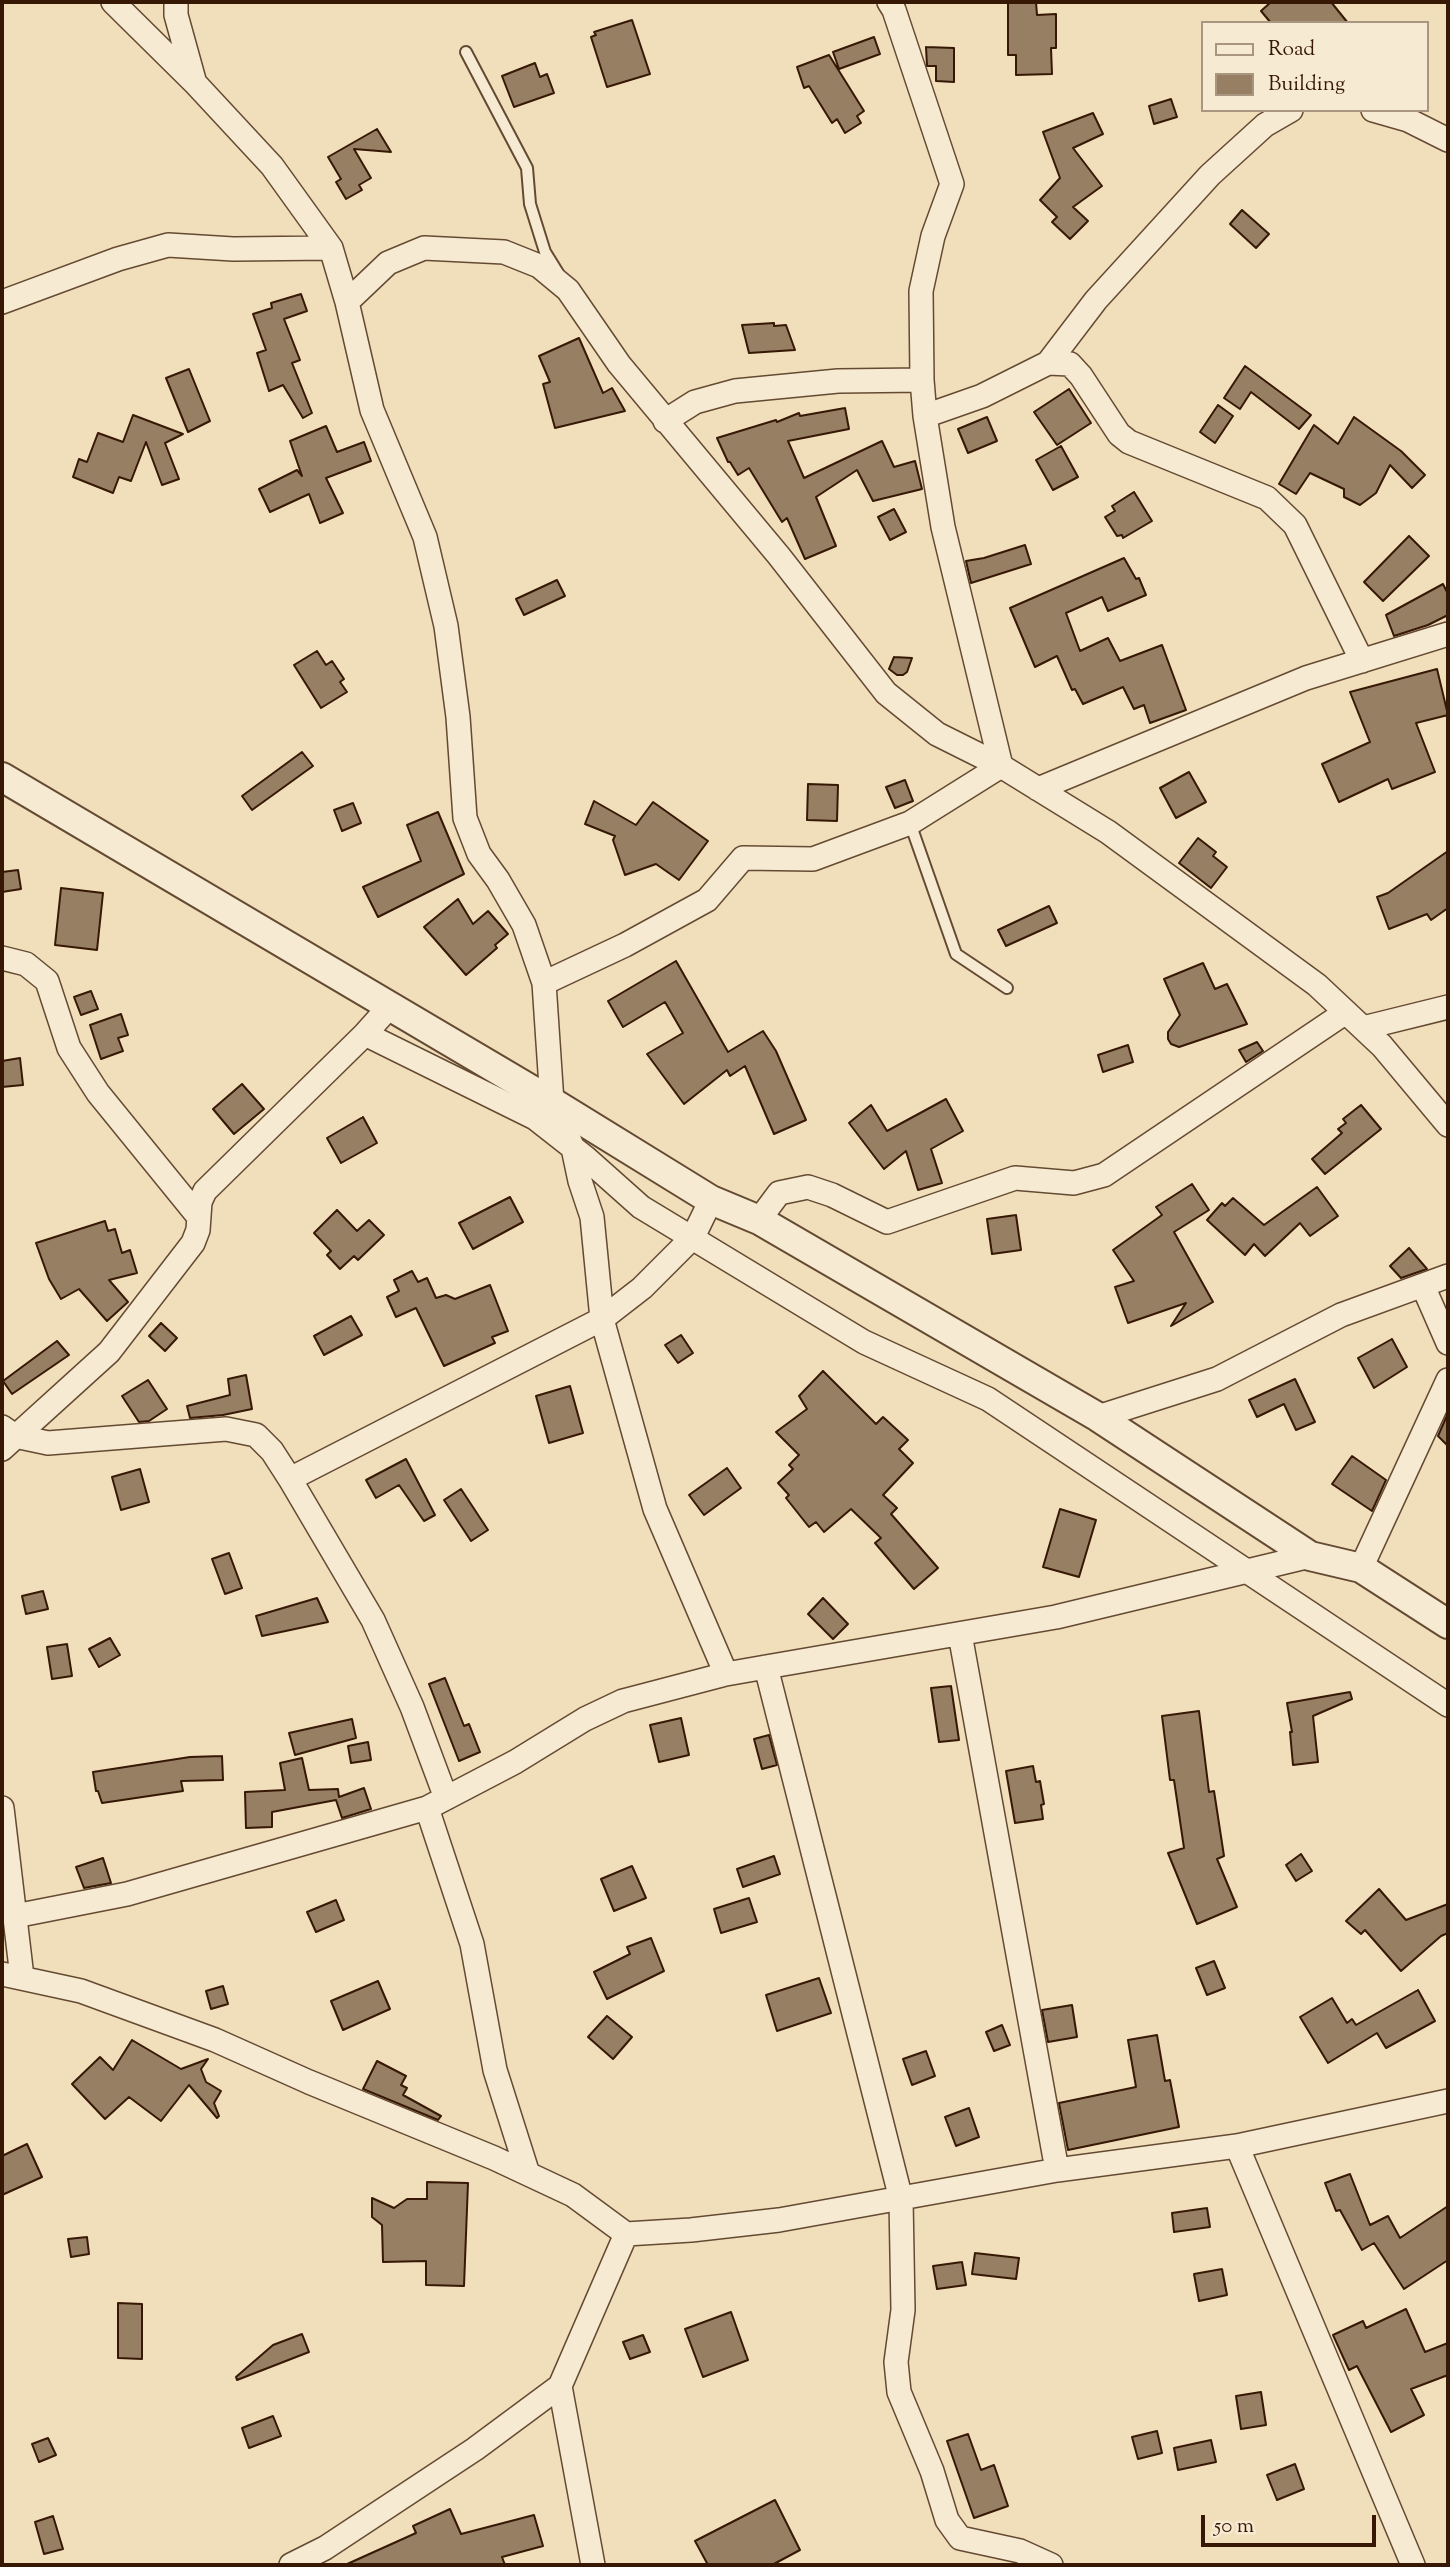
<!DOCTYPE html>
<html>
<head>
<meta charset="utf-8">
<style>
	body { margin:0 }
	#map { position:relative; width:1450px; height:2567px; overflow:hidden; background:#f1debb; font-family:"Sorts Mill Goudy",serif }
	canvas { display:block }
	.frame { position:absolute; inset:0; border:4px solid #361805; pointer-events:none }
	.legend { position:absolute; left:1201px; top:21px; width:228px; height:91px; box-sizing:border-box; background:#f6ead3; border:2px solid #a99681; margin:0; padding:9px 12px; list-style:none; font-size:21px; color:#361805 }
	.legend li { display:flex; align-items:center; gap:14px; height:35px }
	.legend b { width:35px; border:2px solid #a99681 }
	.scale { position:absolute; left:1201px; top:2515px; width:175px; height:32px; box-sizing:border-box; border:4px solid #361805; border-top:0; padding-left:9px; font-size:21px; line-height:24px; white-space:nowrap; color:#361805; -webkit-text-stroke:5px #f6ead3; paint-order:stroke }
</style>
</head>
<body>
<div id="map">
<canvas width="1450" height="2567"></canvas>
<div class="frame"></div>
<ul class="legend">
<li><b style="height:9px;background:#f6ead3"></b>Road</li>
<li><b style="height:19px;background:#977f64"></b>Building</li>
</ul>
<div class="scale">50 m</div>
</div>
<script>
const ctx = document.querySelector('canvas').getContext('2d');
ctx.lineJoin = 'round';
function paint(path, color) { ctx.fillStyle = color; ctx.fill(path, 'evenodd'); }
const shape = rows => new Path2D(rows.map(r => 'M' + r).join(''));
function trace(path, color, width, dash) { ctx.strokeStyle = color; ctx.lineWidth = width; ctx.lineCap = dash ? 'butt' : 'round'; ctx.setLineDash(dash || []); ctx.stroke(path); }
const building = shape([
	[1008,2,1036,2,1037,15,1056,14,1056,48,1051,48,1052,74,1016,75,1016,55,1008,55,1008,2],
	[1271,2,1331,2,1348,23,1271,23,1261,11,1271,2],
	[632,20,650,74,607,87,591,37,596,35,594,32,632,20],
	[874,37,880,54,839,69,833,52,874,37],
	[926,47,954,48,954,82,936,81,936,66,927,66,926,47],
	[829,55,864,111,857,116,861,123,845,133,837,119,832,123,809,86,804,88,797,67,829,55],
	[535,63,540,77,547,74,554,93,514,107,502,76,535,63],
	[1171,99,1177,117,1154,124,1149,106,1171,99],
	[1093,113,1103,134,1073,148,1102,186,1073,207,1088,221,1070,239,1052,222,1057,217,1040,200,1060,178,1043,132,1093,113],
	[377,129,391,152,354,149,371,178,359,185,362,190,346,199,336,182,341,179,328,157,377,129],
	[1242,210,1269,234,1256,248,1230,224,1242,210],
	[301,294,307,311,284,319,300,360,292,363,312,413,303,418,283,385,269,391,257,353,266,350,253,314,272,308,271,303,301,294],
	[774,323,774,326,786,325,795,350,749,353,742,325,774,323],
	[579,338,603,393,612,388,625,411,555,428,543,384,550,382,539,356,579,338],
	[1245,366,1311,415,1299,429,1251,392,1240,409,1224,398,1245,366],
	[189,369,210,421,188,432,166,378,189,369],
	[1069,389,1091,423,1057,445,1034,412,1069,389],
	[1218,405,1233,416,1215,443,1200,432,1218,405],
	[845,408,849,429,788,441,804,478,882,441,894,467,915,461,922,489,873,501,857,470,816,497,836,546,805,559,787,518,782,522,749,468,738,475,730,462,728,462,717,438,776,420,777,422,799,413,800,416,845,408],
	[133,415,183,434,165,443,179,479,162,485,146,442,131,481,119,477,113,493,73,477,79,459,87,462,98,433,123,442,133,415],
	[987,417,997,441,968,453,958,429,987,417],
	[1354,417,1401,451,1425,475,1412,488,1390,465,1376,493,1360,505,1344,497,1344,489,1310,473,1296,494,1279,484,1314,425,1338,444,1354,417],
	[326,426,337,452,364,442,371,461,326,478,343,513,320,523,309,494,270,512,259,489,297,470,302,476,290,441,326,426],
	[1061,446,1078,477,1053,490,1036,460,1061,446],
	[1134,492,1152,521,1123,538,1122,535,1117,536,1105,517,1115,511,1112,506,1134,492],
	[894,509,906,532,890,540,878,517,894,509],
	[1409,536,1429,556,1383,601,1364,582,1409,536],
	[1025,545,1031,564,971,583,966,561,984,558,1025,545],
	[1124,558,1136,579,1139,578,1146,595,1108,611,1102,597,1066,613,1080,651,1108,638,1120,661,1162,645,1186,710,1150,723,1144,705,1134,709,1123,687,1083,704,1075,689,1072,690,1057,656,1035,667,1010,608,1124,558],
	[557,580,565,596,524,615,516,599,557,580],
	[1443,584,1448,594,1448,615,1428,625,1394,636,1386,615,1443,584],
	[317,651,326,665,332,661,344,679,340,682,347,692,321,708,294,665,317,651],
	[894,657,912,658,907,672,903,675,897,675,889,669,894,657],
	[1437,669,1448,715,1416,723,1435,772,1392,789,1388,779,1339,802,1322,764,1370,742,1350,692,1437,669],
	[302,752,313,766,252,810,242,796,302,752],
	[1189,772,1206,802,1176,818,1160,788,1189,772],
	[905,780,913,801,895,808,886,787,905,780],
	[808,784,838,785,837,821,807,820,808,784],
	[594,801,636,825,653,802,708,841,679,880,656,864,625,875,613,840,615,836,585,824,594,801],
	[353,803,361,823,342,831,334,810,353,803],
	[438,812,464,874,378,917,363,887,421,861,407,825,438,812],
	[1198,838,1216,852,1213,856,1227,867,1211,888,1179,863,1198,838],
	[1448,851,1448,908,1431,920,1427,914,1389,929,1377,897,1388,893,1448,851],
	[18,870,21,889,2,892,2,872,18,870],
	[61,888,103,893,97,950,55,945,61,888],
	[458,899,473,924,488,911,508,934,495,945,497,948,466,975,424,927,458,899],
	[1049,906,1057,923,1006,946,998,930,1049,906],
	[676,961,728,1052,763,1031,776,1051,806,1120,774,1134,745,1066,730,1076,727,1070,684,1104,647,1054,683,1033,665,1002,623,1027,608,1001,676,961],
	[1203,963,1215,989,1227,984,1247,1024,1179,1047,1171,1044,1168,1039,1168,1032,1180,1015,1164,979,1203,963],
	[91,991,98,1009,81,1015,74,997,91,991],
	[121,1014,128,1035,118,1038,123,1051,101,1059,90,1025,121,1014],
	[1257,1042,1263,1051,1246,1062,1239,1050,1257,1042],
	[1128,1045,1133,1062,1103,1072,1098,1055,1128,1045],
	[20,1058,23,1085,2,1087,2,1061,20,1058],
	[242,1084,264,1109,234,1134,213,1109,242,1084],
	[946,1099,963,1131,931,1149,942,1183,918,1190,906,1151,884,1169,849,1123,871,1105,887,1131,946,1099],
	[1361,1105,1381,1129,1325,1174,1312,1159,1342,1133,1338,1129,1346,1123,1343,1119,1361,1105],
	[363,1117,377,1143,341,1163,327,1138,363,1117],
	[1192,1184,1209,1210,1174,1232,1213,1302,1171,1326,1186,1303,1128,1323,1115,1287,1134,1281,1113,1250,1162,1215,1156,1207,1192,1184],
	[1317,1187,1338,1216,1310,1236,1300,1223,1265,1256,1254,1244,1245,1255,1207,1220,1222,1203,1225,1206,1233,1198,1264,1225,1317,1187],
	[510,1197,523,1222,473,1249,459,1223,510,1197],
	[337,1210,357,1231,369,1220,384,1235,358,1260,354,1256,340,1269,327,1255,331,1251,314,1233,337,1210],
	[1016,1215,1021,1250,992,1254,987,1219,1016,1215],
	[105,1221,108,1231,115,1229,122,1253,130,1250,137,1273,109,1280,128,1302,107,1321,79,1289,61,1299,49,1279,36,1243,105,1221],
	[1409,1248,1427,1269,1401,1278,1390,1266,1409,1248],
	[412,1271,418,1282,427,1278,436,1298,446,1295,455,1299,490,1285,508,1331,492,1337,495,1343,444,1366,416,1308,396,1317,387,1297,399,1291,394,1280,412,1271],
	[351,1316,362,1335,324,1355,314,1336,351,1316],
	[161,1323,177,1338,165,1351,149,1336,161,1323],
	[681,1335,693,1353,678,1363,665,1345,681,1335],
	[1392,1339,1407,1367,1374,1388,1358,1358,1392,1339],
	[57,1341,69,1355,12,1394,3,1381,57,1341],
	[823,1371,876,1424,883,1417,908,1440,899,1449,913,1463,883,1495,897,1508,891,1514,938,1568,914,1589,875,1543,881,1538,851,1509,824,1532,816,1522,809,1527,786,1498,789,1495,778,1483,793,1469,789,1465,799,1455,776,1432,807,1409,799,1396,823,1371],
	[246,1375,252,1409,223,1415,190,1418,187,1406,230,1395,228,1379,246,1375],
	[1295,1379,1315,1422,1296,1430,1284,1404,1257,1417,1249,1400,1295,1379],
	[148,1380,167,1409,149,1421,139,1422,122,1396,148,1380],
	[570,1386,583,1433,549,1443,536,1396,570,1386],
	[1448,1413,1448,1446,1438,1436,1448,1413],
	[1352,1456,1386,1480,1372,1511,1332,1484,1352,1456],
	[406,1459,435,1515,424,1521,399,1485,376,1498,366,1480,406,1459],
	[727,1468,741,1488,704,1515,689,1495,727,1468],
	[140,1469,149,1502,121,1510,112,1477,140,1469],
	[461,1489,488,1530,471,1541,444,1500,461,1489],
	[1060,1509,1096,1520,1079,1577,1043,1567,1060,1509],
	[229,1553,242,1588,225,1594,212,1559,229,1553],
	[43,1591,48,1609,26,1614,22,1596,43,1591],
	[317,1598,328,1622,262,1636,256,1616,317,1598],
	[823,1598,848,1624,833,1639,808,1614,823,1598],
	[110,1638,120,1655,99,1667,89,1649,110,1638],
	[67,1644,72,1676,52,1679,47,1647,67,1644],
	[445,1678,464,1726,469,1724,480,1752,459,1761,429,1684,445,1678],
	[951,1686,959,1740,939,1742,931,1688,951,1686],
	[1350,1692,1352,1699,1313,1716,1318,1762,1293,1765,1290,1732,1292,1732,1287,1703,1350,1692],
	[1199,1711,1209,1792,1214,1791,1224,1856,1217,1859,1237,1907,1197,1924,1168,1853,1184,1848,1174,1780,1170,1780,1162,1716,1199,1711],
	[681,1718,689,1755,659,1762,650,1725,681,1718],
	[352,1719,356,1738,295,1755,289,1733,352,1719],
	[769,1735,777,1765,762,1769,754,1739,769,1735],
	[368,1742,371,1760,351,1763,348,1746,368,1742],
	[222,1756,223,1780,181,1781,183,1791,102,1803,98,1791,96,1791,93,1772,190,1757,222,1756],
	[302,1758,309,1790,338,1789,339,1797,364,1788,371,1809,342,1818,336,1800,272,1812,272,1827,246,1828,245,1792,285,1790,280,1763,302,1758],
	[1033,1766,1036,1782,1040,1781,1044,1804,1041,1805,1043,1819,1015,1823,1006,1771,1033,1766],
	[1301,1854,1312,1871,1296,1881,1286,1865,1301,1854],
	[774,1856,780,1874,743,1887,737,1869,774,1856],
	[103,1858,111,1883,84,1888,76,1867,103,1858],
	[632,1866,646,1898,614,1911,601,1879,632,1866],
	[1379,1889,1406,1920,1448,1904,1448,1933,1441,1936,1401,1971,1365,1930,1361,1934,1346,1921,1379,1889],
	[749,1898,757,1922,721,1933,714,1909,749,1898],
	[336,1900,344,1920,316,1932,307,1912,336,1900],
	[651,1938,664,1971,607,1999,594,1972,630,1954,627,1947,651,1938],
	[1214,1961,1225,1988,1207,1995,1196,1968,1214,1961],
	[819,1978,831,2013,777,2031,766,1995,819,1978],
	[378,1981,390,2009,343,2030,331,2001,378,1981],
	[223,1986,228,2004,211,2009,206,1991,223,1986],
	[1418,1990,1435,2021,1386,2048,1377,2033,1328,2063,1300,2017,1332,1998,1347,2023,1352,2019,1356,2025,1418,1990],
	[1072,2005,1077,2037,1048,2042,1042,2010,1072,2005],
	[607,2016,632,2037,613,2059,588,2037,607,2016],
	[1002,2025,1010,2045,994,2051,986,2032,1002,2025],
	[1157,2035,1165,2081,1170,2080,1179,2127,1068,2150,1059,2103,1136,2087,1128,2040,1157,2035],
	[132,2040,181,2069,208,2059,201,2069,206,2082,221,2091,214,2103,219,2116,217,2118,189,2085,161,2121,129,2097,105,2119,72,2084,100,2057,113,2070,132,2040],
	[926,2051,935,2076,912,2085,903,2059,926,2051],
	[377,2061,406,2076,401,2085,407,2088,403,2095,441,2116,438,2120,363,2089,377,2061],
	[969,2108,979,2137,956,2146,945,2117,969,2108],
	[27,2144,42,2177,2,2195,2,2156,27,2144],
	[1350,2174,1370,2225,1388,2216,1400,2238,1448,2206,1448,2260,1404,2289,1374,2243,1362,2250,1340,2210,1336,2211,1325,2183,1350,2174],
	[427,2182,468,2183,464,2286,426,2285,426,2261,383,2262,382,2225,372,2217,372,2198,394,2208,407,2199,427,2199,427,2182],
	[1207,2208,1210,2227,1174,2232,1172,2213,1207,2208],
	[87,2237,89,2254,71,2257,68,2239,87,2237],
	[975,2253,1019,2258,1016,2279,972,2274,975,2253],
	[962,2262,966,2285,937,2289,933,2266,962,2262],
	[1222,2269,1227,2295,1199,2301,1194,2274,1222,2269],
	[118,2303,142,2304,142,2359,118,2358,118,2303],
	[1406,2309,1425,2352,1448,2343,1448,2375,1411,2389,1424,2415,1391,2432,1357,2366,1349,2370,1333,2335,1363,2321,1366,2328,1406,2309],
	[731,2312,748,2360,703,2377,685,2329,731,2312],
	[302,2334,309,2352,237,2380,236,2377,273,2345,302,2334],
	[643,2335,650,2352,630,2359,623,2342,643,2335],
	[1261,2392,1266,2425,1241,2429,1236,2396,1261,2392],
	[273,2416,281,2436,249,2448,242,2428,273,2416],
	[1157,2431,1162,2453,1138,2459,1132,2437,1157,2431],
	[968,2434,981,2470,994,2465,1008,2506,974,2518,947,2441,968,2434],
	[48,2438,56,2455,39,2462,32,2444,48,2438],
	[1211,2440,1216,2462,1178,2470,1174,2448,1211,2440],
	[1295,2464,1304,2489,1277,2500,1267,2475,1295,2464],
	[775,2500,800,2550,772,2565,708,2565,695,2541,775,2500],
	[450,2509,461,2534,534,2515,543,2546,502,2557,505,2565,345,2565,416,2533,413,2526,450,2509],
	[53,2516,63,2549,44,2554,35,2522,53,2516]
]);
const service = shape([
	[466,52,527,168,530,204,545,252,558,273],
	[910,823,956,954,1007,988]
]);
const minor = shape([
	[113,2,194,82,272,166,331,248,347,302,372,410,425,537,446,626,458,717,465,818,479,854,498,880,524,925,544,983,552,1102,573,1148,580,1181,592,1217,602,1319,655,1509,726,1674],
	[176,2,176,15,194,80],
	[889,2,894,10,952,184,933,236,921,291,922,380,925,416],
	[1373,110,1408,120,1448,140],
	[2,302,118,259,168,245,233,249,331,248],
	[347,302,388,263,424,248,504,252,539,266,568,290,619,364,779,556,886,693,937,734,1001,766,1108,832,1317,985,1382,1046,1448,1125],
	[1048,363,1070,364,1081,376,1119,434,1129,442,1267,498,1295,525,1362,661],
	[665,421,695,402,735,391,838,381,922,380],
	[1038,789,1306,678,1448,634],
	[2,958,26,964,47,981,69,1048,98,1093,198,1216],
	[544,983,625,945,707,900,743,858,813,859,910,823,1001,766,943,527,925,416,982,396,1048,363,1096,300,1210,175,1265,125,1291,110],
	[1363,1028,1448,1007],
	[365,1034,535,1118,586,1158,641,1207,864,1342,988,1399,1448,1705],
	[759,1220,779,1193,808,1187,832,1195,887,1222,1015,1178,1074,1183,1104,1175,1346,1012],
	[1423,1286,1448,1343],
	[1098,1417,1217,1379,1341,1315,1448,1276],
	[2,1427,15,1436,48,1443,226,1429,256,1435,272,1451,290,1479,373,1620,412,1707,446,1798],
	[2,1449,109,1352,193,1243,198,1230,200,1202,205,1191,365,1034,390,1006],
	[290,1479,602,1319,642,1288,693,1237,711,1200],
	[1361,1568,1448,1380],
	[960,1634,1057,2170],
	[766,1667,901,2199,903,2310,896,2362,899,2392,932,2471,947,2520,960,2538,1020,2551,1051,2565],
	[2,1808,22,1977],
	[427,1808,472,1944,495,2070,528,2174],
	[15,1916,127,1894,427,1808,515,1762,585,1719,623,1701,726,1674,766,1667,1056,1617,1310,1556],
	[2,1974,81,1991,215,2040,309,2082,494,2158,573,2195,626,2234],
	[1237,2146,1413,2565],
	[560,2386,593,2565],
	[291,2565,325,2548,475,2449,560,2386,626,2234,691,2230,779,2220,1057,2170,1237,2146,1448,2101]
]);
const tertiary = shape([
	[2,777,552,1102,711,1200,759,1220,1098,1417,1310,1556,1361,1568,1448,1624]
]);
paint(building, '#977f64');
trace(building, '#361805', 2);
trace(service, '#654a32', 14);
trace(minor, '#654a32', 26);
trace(tertiary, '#654a32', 32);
trace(service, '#f6ead3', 10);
trace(minor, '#f6ead3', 23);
trace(tertiary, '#f6ead3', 28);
</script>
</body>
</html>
